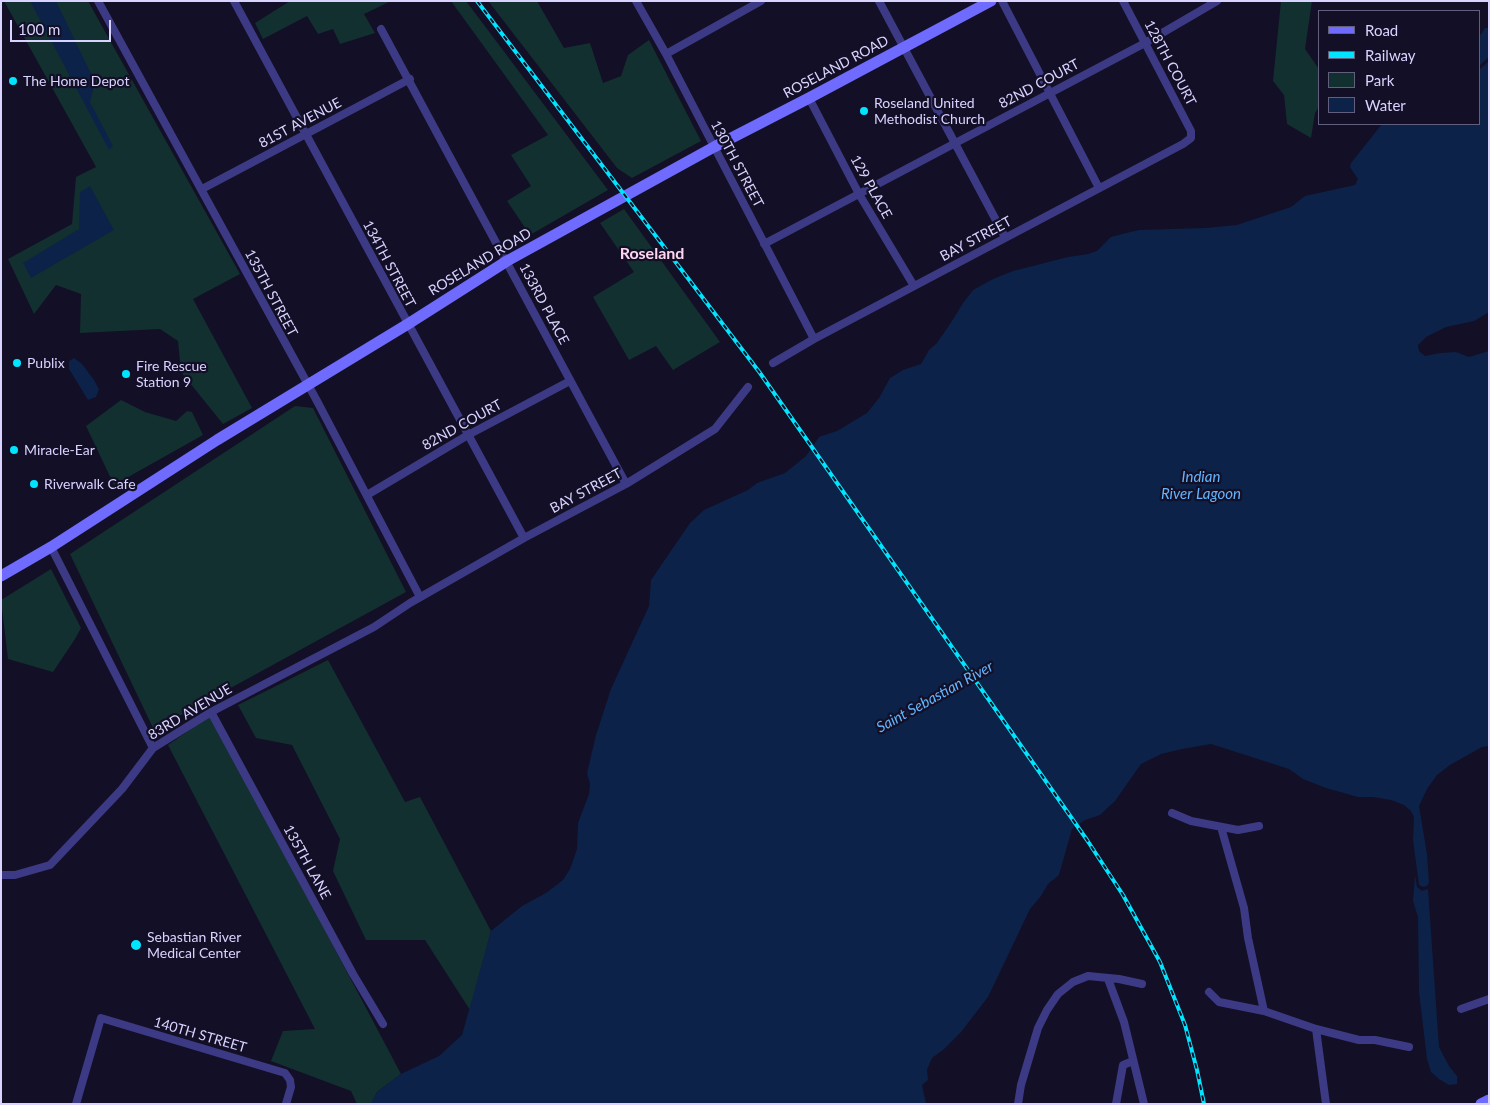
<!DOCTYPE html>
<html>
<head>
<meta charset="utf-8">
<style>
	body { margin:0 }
	#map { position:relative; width:1490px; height:1105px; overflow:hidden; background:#130f26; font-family:Lato,sans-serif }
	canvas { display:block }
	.frame { position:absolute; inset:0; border:2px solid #d9d4ff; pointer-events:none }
	.legend { position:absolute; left:1318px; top:10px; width:162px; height:115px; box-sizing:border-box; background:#130f26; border:1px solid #625e7d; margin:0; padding:6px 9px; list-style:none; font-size:15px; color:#d9d4ff }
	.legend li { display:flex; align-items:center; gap:10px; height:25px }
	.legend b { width:25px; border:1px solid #625e7d }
	.scale { position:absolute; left:10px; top:20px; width:101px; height:22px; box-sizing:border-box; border:2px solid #d9d4ff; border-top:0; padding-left:6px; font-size:15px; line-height:18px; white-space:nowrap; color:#d9d4ff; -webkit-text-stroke:4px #130f26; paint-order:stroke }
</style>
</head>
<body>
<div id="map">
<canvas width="1490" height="1105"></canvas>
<div class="frame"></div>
<ul class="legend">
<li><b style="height:6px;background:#6f6bff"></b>Road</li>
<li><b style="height:6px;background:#00e5ff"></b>Railway</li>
<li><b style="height:14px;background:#12302f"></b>Park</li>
<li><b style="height:14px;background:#0c2248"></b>Water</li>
</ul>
<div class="scale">100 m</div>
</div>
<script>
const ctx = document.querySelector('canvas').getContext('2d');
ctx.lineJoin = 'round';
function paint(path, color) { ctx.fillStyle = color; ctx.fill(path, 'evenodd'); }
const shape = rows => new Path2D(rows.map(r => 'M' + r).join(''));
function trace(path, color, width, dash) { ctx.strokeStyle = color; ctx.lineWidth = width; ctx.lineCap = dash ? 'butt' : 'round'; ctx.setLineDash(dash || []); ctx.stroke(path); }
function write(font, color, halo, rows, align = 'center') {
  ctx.font = font + ' Lato,sans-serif'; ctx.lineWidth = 4.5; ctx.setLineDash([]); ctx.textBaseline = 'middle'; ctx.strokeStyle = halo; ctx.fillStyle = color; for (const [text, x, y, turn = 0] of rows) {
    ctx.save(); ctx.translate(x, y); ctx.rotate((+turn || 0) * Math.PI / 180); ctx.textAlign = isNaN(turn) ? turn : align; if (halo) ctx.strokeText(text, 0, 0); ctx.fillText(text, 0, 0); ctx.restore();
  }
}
const green = shape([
	[4,1,88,1,240,274,193,299,252,408,223,424,181,372,178,341,160,329,80,333,81,294,56,285,34,314,8,259,72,224,76,177,96,167],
	[290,1,391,1,364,14,375,33,340,44,333,29,318,34,307,16,263,39,255,23],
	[451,1,466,1,608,190,530,235,507,201,531,186,511,155,548,135],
	[537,1,564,48,590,43,603,83,621,76,628,55,649,40,701,141,632,178,617,168,489,2],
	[1281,1,1312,1,1305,49,1319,69,1319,107,1315,113,1311,138,1287,124,1284,95,1273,81],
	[624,209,720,342,673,370,656,346,629,360,593,297,634,272,600,223],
	[121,400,145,412,176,421,187,411,192,412,203,435,114,485,86,426],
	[295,406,313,408,406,592,154,730,70,554],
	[51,569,81,628,75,639,53,672,8,659,1,600],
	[328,660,405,802,420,797,491,931,470,1010,425,940,366,940,333,871,340,839,292,745,256,738,238,705],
	[211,715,401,1074,377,1092,371,1104,357,1104,351,1091,271,1061,283,1031,315,1029,168,745]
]);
const water = shape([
	[30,1,56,1,95,82,90,102,113,146,109,150],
	[1485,28,1489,28,1489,57,1479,66,1479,37],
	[1489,61,1489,312,1474,321,1446,327,1426,337,1418,345,1419,351,1425,356,1440,353,1456,352,1469,357,1489,351,1489,746,1482,747,1450,765,1437,775,1427,789,1419,806,1427,854,1429,882,1427,886,1423,887,1419,885,1413,840,1414,817,1411,811,1404,805,1391,800,1373,797,1358,797,1326,788,1303,779,1289,769,1211,744,1182,749,1161,754,1141,764,1115,801,1100,815,1085,820,1072,829,1059,875,1048,884,1041,896,1030,909,988,997,961,1032,943,1050,932,1058,927,1070,928,1080,922,1085,926,1104,371,1104,377,1092,401,1074,439,1056,462,1035,491,931,522,906,546,893,563,880,570,869,577,849,578,823,589,794,590,784,587,773,596,735,611,689,649,606,651,580,690,523,704,510,748,490,757,483,785,473,806,456,819,437,837,431,867,413,879,398,890,378,903,370,921,364,929,350,937,343,954,318,963,303,973,290,993,279,1013,271,1068,257,1088,254,1097,251,1111,237,1126,233,1139,230,1206,228,1237,225,1291,207,1305,196,1355,185,1358,179,1350,167,1351,163,1382,124,1479,124,1479,70],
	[90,186,114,230,31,278,23,263,79,229,80,192],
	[74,358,82,364,94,380,99,389,96,397,88,400,69,369,69,361],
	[1415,875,1417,887,1422,891,1428,889,1439,1047,1449,1066,1457,1076,1457,1084,1449,1085,1439,1079,1431,1072,1427,1059,1419,992,1418,917,1413,901]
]);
const street = shape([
	[98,1,317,401,420,597],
	[234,1,524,538],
	[636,1,666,54,814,339],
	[879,1,1005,237],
	[1002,1,1099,188],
	[381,29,626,484],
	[666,54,761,1],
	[809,98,859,194,914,286],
	[202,189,410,79],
	[764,244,1145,43,1217,1],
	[773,363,814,339,1183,144,1191,138,1191,131,1123,1],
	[367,495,468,435,570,381],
	[51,547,153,748],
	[211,712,353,974,383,1024],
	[1172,813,1191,821,1238,830,1259,826],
	[1221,827,1244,908,1248,938,1264,1011],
	[1,875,15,875,50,865,122,789,153,748,211,712,374,627,410,603,524,538,626,484,715,429,748,387],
	[1108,979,1124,1022,1144,1104],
	[1209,992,1219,1002,1264,1011,1316,1029,1359,1040,1375,1040,1409,1047],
	[1461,1009,1489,999],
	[1316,1029,1326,1104],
	[76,1104,101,1018,285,1073,290,1080,291,1087,286,1104],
	[1018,1104,1021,1085,1038,1028,1047,1010,1058,994,1073,982,1088,976,1119,979,1142,984],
	[1116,1104,1123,1065,1133,1061]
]);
const secondary = shape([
	[1,576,51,547,217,440,408,324,507,261,714,147,809,98,991,1],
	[1481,1104,1489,1100]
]);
const rail = shape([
	[477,1,760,373,1087,840,1123,895,1160,962,1185,1025,1197,1070,1204,1104]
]);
const markers = [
	[13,81,5,"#00e5ff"],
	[864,111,5,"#00e5ff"],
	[17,363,5,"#00e5ff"],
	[126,374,5,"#00e5ff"],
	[14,450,5,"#00e5ff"],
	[34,484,5,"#00e5ff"],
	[136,945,6,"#00e5ff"]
];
const streetNames = [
	["128TH COURT",1170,63,62],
	["ROSELAND ROAD",836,67,-28],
	["82ND COURT",1039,84,-28],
	["81ST AVENUE",300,123,-28],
	["130TH STREET",737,164,62],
	["129 PLACE",871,187,61],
	["BAY STREET",976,239,-28],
	["ROSELAND ROAD",480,262,-31],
	["134TH STREET",389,264,62],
	["135TH STREET",271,293,62],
	["133RD PLACE",544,304,62],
	["82ND COURT",462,425,-29],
	["BAY STREET",586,491,-28],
	["83RD AVENUE",190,712,-31],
	["135TH LANE",307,862,61],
	["140TH STREET",200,1035,16]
];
const poiNames = [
	["The Home Depot",23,81],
	["Roseland United",874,103],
	["Methodist Church",874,119],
	["Publix",27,363],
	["Fire Rescue",136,366],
	["Station 9",136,382],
	["Miracle-Ear",24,450],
	["Riverwalk Cafe",44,484],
	["Sebastian River",147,937],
	["Medical Center",147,953]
];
const waterNames = [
	["Indian",1201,477],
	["River Lagoon",1201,494],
	["Saint Sebastian River",935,697,-29]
];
const quarterNames = [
	["Roseland",652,254]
];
paint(green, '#12302f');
paint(water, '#0c2248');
trace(street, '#3d3a85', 8);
trace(secondary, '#6f6bff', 11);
trace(rail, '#00e5ff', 4);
trace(rail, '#130f26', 2, [5.5]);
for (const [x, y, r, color] of markers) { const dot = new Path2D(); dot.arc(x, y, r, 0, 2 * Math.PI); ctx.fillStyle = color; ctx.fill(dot); trace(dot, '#130f26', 2); }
write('14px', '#d9d4ff', '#130f26', streetNames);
write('14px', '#d9d4ff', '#130f26', poiNames, 'left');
write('italic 15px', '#62b6ff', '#130f26', waterNames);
write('bold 16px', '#ffd6f0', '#130f26', quarterNames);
</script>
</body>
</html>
